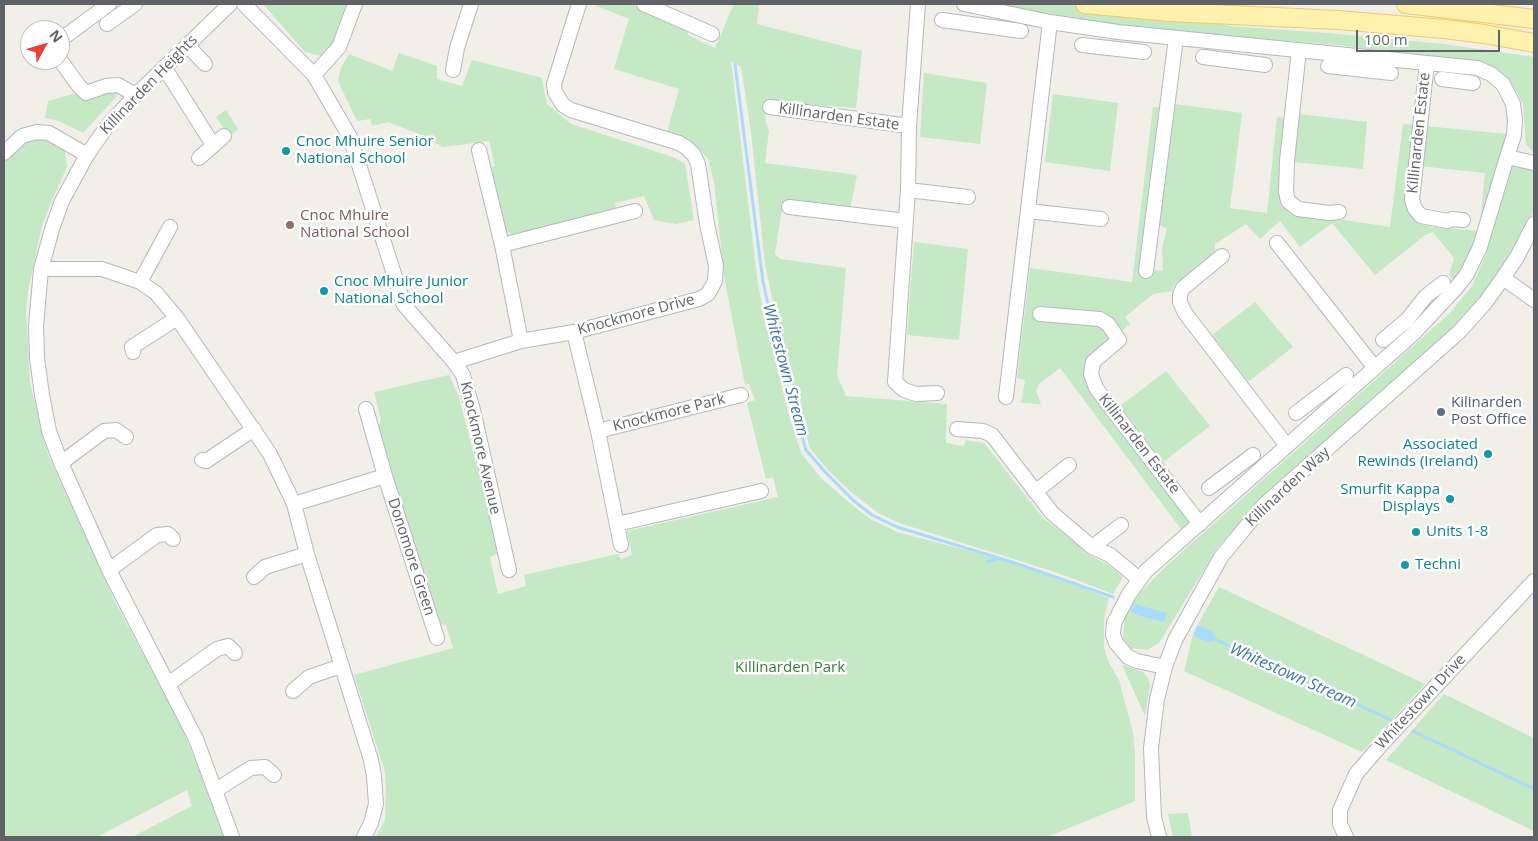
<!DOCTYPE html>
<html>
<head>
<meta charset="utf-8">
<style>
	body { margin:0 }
	#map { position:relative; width:1538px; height:841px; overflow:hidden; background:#f1efe8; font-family:"Open Sans",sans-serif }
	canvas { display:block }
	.frame { position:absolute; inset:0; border:5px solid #5f6368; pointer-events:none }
	.north { position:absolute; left:20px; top:20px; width:50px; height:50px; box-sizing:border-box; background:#fff; border:1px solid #bfc1c3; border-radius:50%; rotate:51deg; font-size:14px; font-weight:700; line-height:20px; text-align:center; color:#5f6368 }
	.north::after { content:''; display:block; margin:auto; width:18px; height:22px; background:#ea4335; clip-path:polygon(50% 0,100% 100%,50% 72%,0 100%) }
	.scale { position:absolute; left:1356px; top:30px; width:144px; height:22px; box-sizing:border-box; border:2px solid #5f6368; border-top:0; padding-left:6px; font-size:15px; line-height:18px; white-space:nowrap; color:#5f6368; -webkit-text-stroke:4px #fff; paint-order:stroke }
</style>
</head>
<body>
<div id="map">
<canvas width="1538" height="841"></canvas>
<div class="frame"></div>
<div class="north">N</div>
<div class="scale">100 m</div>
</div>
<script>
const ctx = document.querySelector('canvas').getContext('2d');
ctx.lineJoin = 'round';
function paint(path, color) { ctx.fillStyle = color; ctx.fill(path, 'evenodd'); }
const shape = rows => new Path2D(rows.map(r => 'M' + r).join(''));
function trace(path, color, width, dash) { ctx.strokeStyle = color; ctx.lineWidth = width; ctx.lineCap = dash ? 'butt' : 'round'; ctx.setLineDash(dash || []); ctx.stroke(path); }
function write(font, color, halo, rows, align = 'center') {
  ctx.font = font + ' "Open Sans",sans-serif'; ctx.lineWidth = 5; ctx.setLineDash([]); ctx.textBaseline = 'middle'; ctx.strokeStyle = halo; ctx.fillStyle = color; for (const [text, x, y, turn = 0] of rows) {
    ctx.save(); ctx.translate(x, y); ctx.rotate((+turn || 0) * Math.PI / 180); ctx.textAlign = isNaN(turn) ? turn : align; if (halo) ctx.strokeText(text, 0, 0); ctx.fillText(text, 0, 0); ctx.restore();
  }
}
const green = shape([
	[263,4,350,4,335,45,322,56,305,52],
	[592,4,632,4,687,28,688,35,715,48,734,4,759,4,757,24,862,51,856,108,766,101,766,122,769,131,765,163,857,175,850,208,783,202,775,254,780,259,846,268,837,375,846,396,947,404,946,443,964,446,966,440,984,443,1044,519,1074,541,1087,554,1107,564,1123,577,1113,594,1058,573,899,523,875,511,850,491,828,470,810,448,788,373,765,264,751,132,741,67,731,61,758,285,774,355,790,419,801,453,821,478,845,499,870,519,897,532,1012,562,1109,598,1104,619,1104,647,1108,661,1119,680,1133,733,1135,754,1135,801,1047,837,376,837,385,820,386,788,385,772,354,675,453,648,446,625,439,623,377,430,381,420,374,392,449,375,459,397,499,553,490,557,498,594,526,586,524,575,618,554,621,559,632,555,627,531,778,497,773,477,766,479,747,403,755,400,749,384,745,385,724,276,714,182,708,159,692,142,667,133,679,89,614,69,629,19],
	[990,4,1126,4,1230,26,1327,33,1444,44,1534,57,1534,153,1526,144,1523,104,1511,82,1494,67,1448,59,1339,45,1163,32,1050,16],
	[399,53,437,66,437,79,462,86,472,60,542,78,547,104,571,124,673,157,685,164,694,220,676,224,654,220,644,196,615,203,616,209,515,235,507,232,502,224,489,168,495,166,489,141,443,147,419,134,388,122,372,126,370,119,357,121,338,81,341,68,349,54,392,71],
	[924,73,987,83,980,144,920,137],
	[116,91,117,96,83,133,59,121,45,118,48,101,76,93,95,96],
	[1053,94,1118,103,1110,171,1045,162],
	[1175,104,1242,113,1230,208,1267,213,1277,117,1288,118,1292,212,1390,227,1403,124,1416,125,1411,213,1422,224,1434,227,1481,231,1456,285,1449,275,1454,258,1433,232,1425,235,1375,275,1332,223,1300,247,1280,221,1260,239,1246,224,1215,244,1215,254,1175,284,1172,291,1153,294,1125,317,1130,324,1089,357,1084,369,1086,380,1091,391,1188,519,1188,531,1184,533,1060,368,1039,384,1036,391,1041,404,1021,403,1025,380,1017,378,1030,268,1132,282,1153,107,1163,108,1145,269,1163,271,1162,248,1167,229,1158,224],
	[226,110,238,129,228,139,224,131,224,129,216,117],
	[1299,114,1367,122,1363,169,1294,162],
	[1425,126,1508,134,1484,226,1480,224,1485,173,1420,166],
	[40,136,61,146,65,151,67,167,53,198,42,226,28,291,26,310,30,382,42,435,50,459,116,604,180,723,203,779,224,837,132,837,192,806,187,790,97,837,4,837,4,159,24,141],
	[1513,165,1534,170,1534,211,1523,234,1497,279,1467,319,1260,502,1218,547,1159,643,1147,650,1131,648,1123,638,1125,618,1135,598,1142,591,1164,568,1449,314,1472,286,1485,257],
	[914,242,968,249,959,340,907,335],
	[1255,302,1293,347,1248,382,1212,335],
	[1166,371,1210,426,1163,462,1120,406],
	[1219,587,1425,684,1362,752,1184,671,1193,634,1198,638,1199,627,1197,626],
	[1123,665,1143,672,1148,678,1150,686,1145,716,1123,667],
	[1444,694,1534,738,1534,831,1386,760],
	[1188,813,1192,837,1173,837,1168,814]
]);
const water = shape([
	[1134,604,1167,613,1164,622,1140,616,1131,612],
	[1197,626,1200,626,1212,631,1215,636,1214,640,1209,642,1198,638,1193,634]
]);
const stream = shape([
	[735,64,763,282,785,379,806,450,826,473,854,501,872,515,897,527,1012,562,1113,597],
	[988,562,996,559],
	[1212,638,1391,720],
	[1413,731,1534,789]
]);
const minor = shape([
	[230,4,136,95,108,125,87,155,62,201,52,229,41,269,36,326,37,358,42,395,49,431,61,463,109,570,196,739,232,837],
	[244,4,314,75,350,137,404,305,454,362,463,375,473,410,509,570],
	[644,4,712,34],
	[918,4,909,126,908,190,895,382,904,390,916,394,937,393],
	[964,4,1050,22,1118,32,1477,68,1491,74,1503,84,1513,104,1515,120,1514,135,1507,157,1480,247,1467,274,1456,288,1414,333,1146,571,1129,594,1114,623,1113,635,1116,643,1128,657,1137,661,1165,667],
	[942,20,1021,31],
	[107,24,135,4],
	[60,40,109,4],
	[187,45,205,64],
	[1082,45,1144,52],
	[1299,50,1287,161,1286,192,1288,201,1298,209,1329,213,1339,212],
	[1203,57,1265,65],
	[60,60,79,86,86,93,106,86,118,85,136,95],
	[1427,63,1412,200,1415,209,1421,216,1448,221,1452,219,1463,220],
	[1328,66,1391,73],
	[164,67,213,145],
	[453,70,457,48,471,4],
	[314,75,339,47,355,4],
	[1442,79,1473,83],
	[770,107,909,126],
	[479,150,502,245,521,341],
	[4,153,22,136,37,132,49,133,87,155],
	[1507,157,1534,163],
	[199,158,224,136],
	[908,190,968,197],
	[789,207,906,221],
	[1028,211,1101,219],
	[1277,243,1375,368],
	[502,245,635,211],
	[1222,256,1183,288,1180,295,1180,302,1185,313,1287,446],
	[41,269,102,269,140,282,156,293,177,318,270,454,294,504,307,554,371,760,374,776,376,804,371,823,364,837],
	[1146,271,1176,38],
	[1503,278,1534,300],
	[140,282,170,227],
	[1040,314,1100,319,1108,324,1119,340,1093,362,1091,374,1096,388,1200,524],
	[574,332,598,431,621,545],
	[1383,340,1407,320,1426,296,1443,283],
	[133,352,132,347,177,318],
	[454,362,521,341,574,332,699,299,708,294,715,281,716,266,707,224,698,164,694,155,687,148,679,143,571,110,563,105,555,92,554,84,579,4],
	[1006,397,1050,22],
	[366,409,385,476,437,638],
	[1296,413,1346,375],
	[957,429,983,431,992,435,1052,513,1092,547,1110,555,1133,574,1138,581],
	[598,431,741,395],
	[202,460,206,461,254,429],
	[61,463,104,431,116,430,126,437],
	[1209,488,1253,455],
	[1035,492,1069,465],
	[294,504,385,476],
	[617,524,761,491],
	[1092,547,1121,525],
	[109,570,157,535,168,534,173,539],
	[254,577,265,567,307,554],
	[168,684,217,649,228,646,235,653],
	[293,691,309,677,341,666],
	[216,790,251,768,265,767,274,775],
	[1159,837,1154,817,1151,748,1157,699,1165,667,1175,640,1221,557,1264,505,1459,332,1485,303,1503,278,1517,257,1534,224],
	[1346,837,1340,824,1340,810,1356,774,1380,746,1534,581]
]);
const major = shape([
	[1085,4,1170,12,1338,20,1444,29,1484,34,1534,43],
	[1406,4,1534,19]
]);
const markers = [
	[286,151,5,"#0f9aa8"],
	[290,225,5,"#8d6e63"],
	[324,291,5,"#0f9aa8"],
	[1441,412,5,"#5c6f8a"],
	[1488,454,5,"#0f9aa8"],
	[1450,499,5,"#0f9aa8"],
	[1416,532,5,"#0f9aa8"],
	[1405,565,5,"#0f9aa8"]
];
const streetNames = [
	["Killinarden Heights",149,85,-46],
	["Killinarden Estate",839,117,8],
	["Killinarden Estate",1419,133,-84],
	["Knockmore Drive",636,315,-15],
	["Knockmore Park",669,413,-14],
	["Killinarden Estate",1139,444,52],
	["Knockmore Avenue",480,448,77],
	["Killinarden Way",1288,487,-43],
	["Donomore Green",411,557,72],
	["Whitestown Drive",1421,702,-47]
];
const cultureNames = [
	["Cnoc Mhuire Senior",296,142],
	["National School",296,159],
	["Cnoc Mhuire Junior",334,282],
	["National School",334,299],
	["Associated",1478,445,"right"],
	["Rewinds (Ireland)",1478,462,"right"],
	["Smurfit Kappa",1440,490,"right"],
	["Displays",1440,507,"right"],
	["Units 1-8",1426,532],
	["Techni",1415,565]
];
const educationNames = [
	["Cnoc Mhuire",300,216],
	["National School",300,233]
];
const serviceNames = [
	["Kilinarden",1451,403],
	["Post Office",1451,420]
];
const parkNames = [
	["Killinarden Park",790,668]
];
const waterNames = [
	["Whitestown Stream",785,370,75],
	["Whitestown Stream",1293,676,24]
];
paint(green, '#c5e8c5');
paint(water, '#aadaff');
trace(stream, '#aadaff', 3);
trace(minor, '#b5b8bc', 16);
trace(major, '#f2c960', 20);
trace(minor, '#fff', 14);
trace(major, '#fff2af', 18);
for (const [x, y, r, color] of markers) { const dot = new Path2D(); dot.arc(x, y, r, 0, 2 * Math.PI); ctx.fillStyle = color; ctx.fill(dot); trace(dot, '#fff', 2); }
write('15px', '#5f6368', '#fff', streetNames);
write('15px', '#0d838f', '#fff', cultureNames, 'left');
write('15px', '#785e54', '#fff', educationNames, 'left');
write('15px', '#4e5e75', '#fff', serviceNames, 'left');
write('15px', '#348238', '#fff', parkNames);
write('italic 16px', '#4174aa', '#fff', waterNames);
</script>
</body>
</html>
